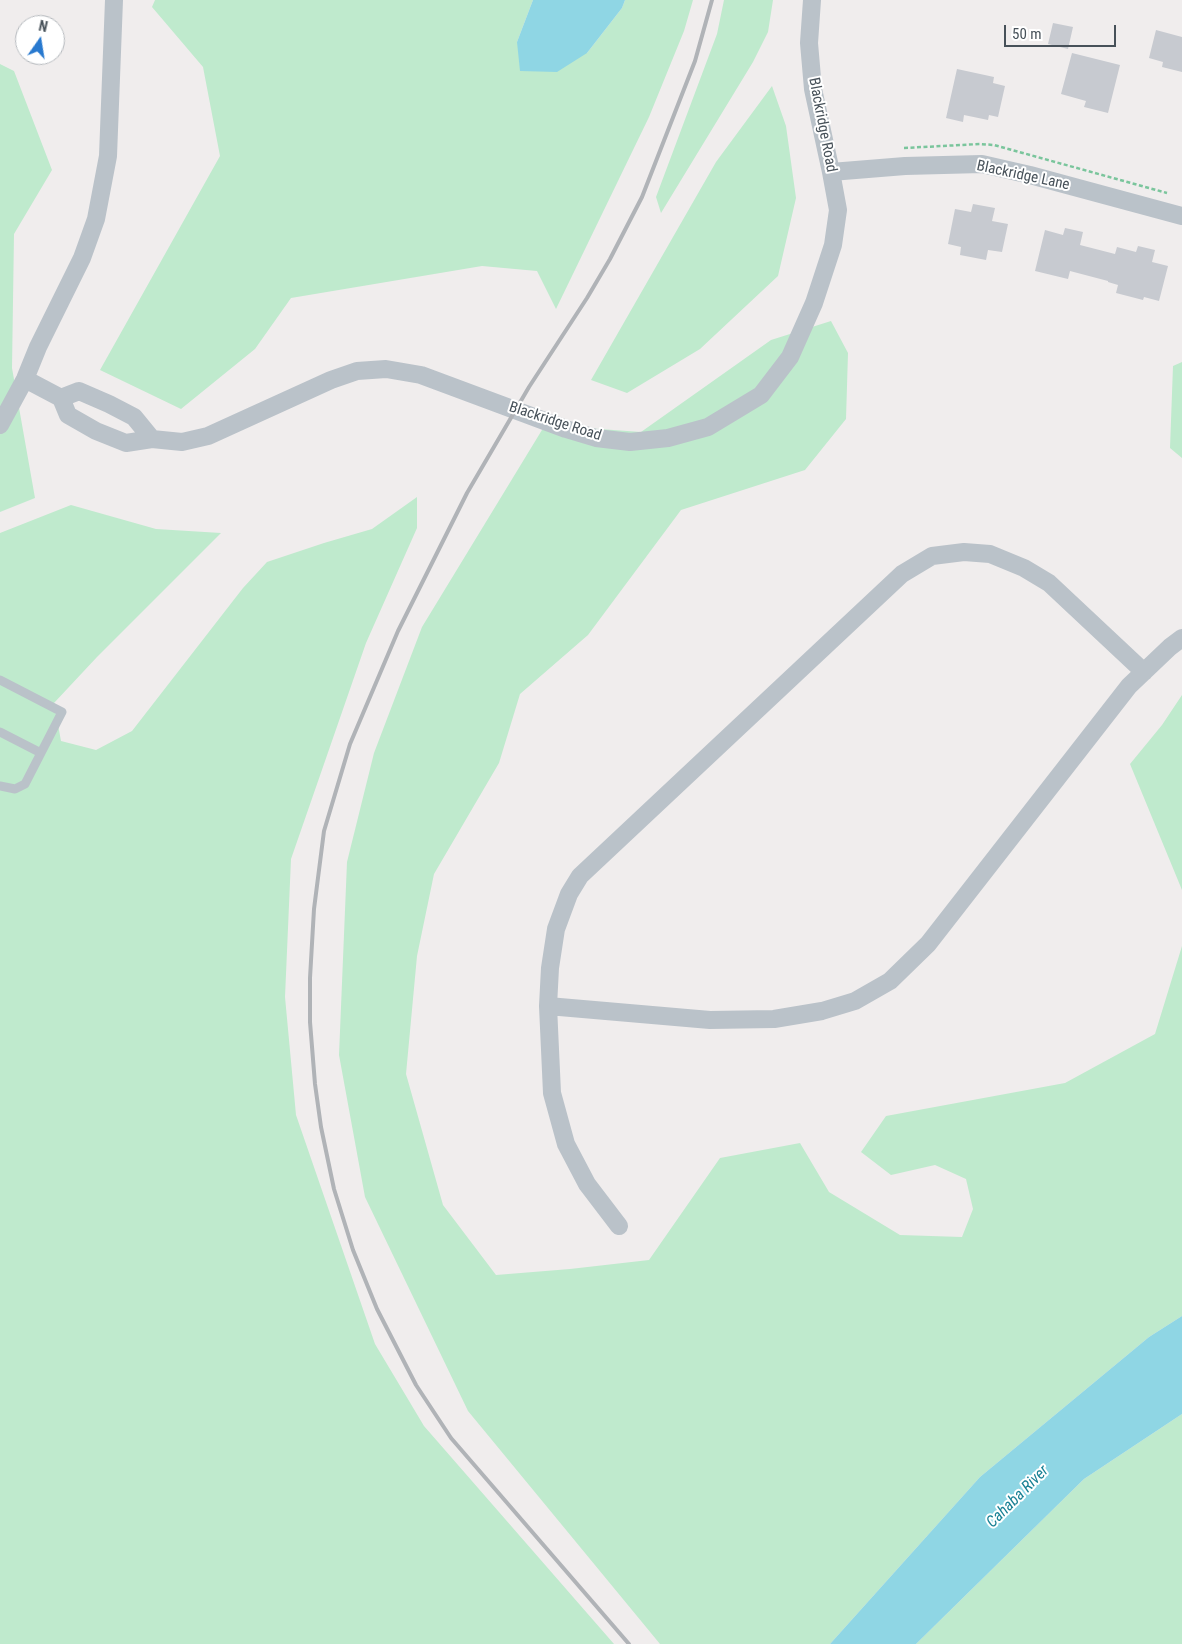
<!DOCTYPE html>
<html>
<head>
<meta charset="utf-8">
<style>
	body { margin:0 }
	#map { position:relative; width:1182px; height:1644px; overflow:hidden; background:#f0eded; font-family:"Roboto Condensed",sans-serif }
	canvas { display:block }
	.north { position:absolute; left:15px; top:15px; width:50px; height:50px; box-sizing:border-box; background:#fff; border:1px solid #b5b9bd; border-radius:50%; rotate:13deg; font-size:14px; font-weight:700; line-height:20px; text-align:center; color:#475159 }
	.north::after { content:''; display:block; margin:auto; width:18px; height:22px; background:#2879cf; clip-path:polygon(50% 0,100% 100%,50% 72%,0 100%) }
	.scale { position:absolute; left:1004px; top:25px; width:112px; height:22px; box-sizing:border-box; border:2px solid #475159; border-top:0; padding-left:6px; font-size:15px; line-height:18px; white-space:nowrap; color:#475159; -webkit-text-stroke:4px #fff; paint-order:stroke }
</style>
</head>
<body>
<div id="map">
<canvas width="1182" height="1644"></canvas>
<div class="north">N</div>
<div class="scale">50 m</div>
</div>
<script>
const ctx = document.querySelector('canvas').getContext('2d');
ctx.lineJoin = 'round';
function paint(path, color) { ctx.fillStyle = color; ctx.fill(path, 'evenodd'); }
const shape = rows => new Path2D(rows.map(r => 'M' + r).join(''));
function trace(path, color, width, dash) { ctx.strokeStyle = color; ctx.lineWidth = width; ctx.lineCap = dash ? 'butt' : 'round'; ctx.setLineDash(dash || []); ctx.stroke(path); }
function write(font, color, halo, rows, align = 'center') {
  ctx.font = font + ' "Roboto Condensed",sans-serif'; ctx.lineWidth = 4; ctx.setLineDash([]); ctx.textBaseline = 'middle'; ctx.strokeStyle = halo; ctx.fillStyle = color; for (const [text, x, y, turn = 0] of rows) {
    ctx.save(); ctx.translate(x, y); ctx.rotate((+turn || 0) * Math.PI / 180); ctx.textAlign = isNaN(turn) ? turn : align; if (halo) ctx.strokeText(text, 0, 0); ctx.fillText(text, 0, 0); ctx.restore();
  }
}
const green = shape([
	[155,0,533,0,517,42,587,53,622,8,625,0,693,0,684,31,649,117,556,309,537,271,482,266,291,298,255,349,181,409,100,370,220,156,203,67,152,7],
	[724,0,773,0,768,32,753,62,661,213,656,197,717,34],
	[0,64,14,71,52,170,14,234,12,368,35,498,0,512],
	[772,86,786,126,796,198,778,276,700,349,627,393,591,380,716,162],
	[831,321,848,353,846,419,805,470,681,510,588,635,520,694,499,763,434,874,417,956,406,1074,443,1205,496,1275,570,1269,649,1260,720,1158,800,1143,829,1192,900,1235,962,1237,973,1209,966,1179,935,1165,891,1175,861,1152,886,1116,1065,1083,1155,1034,1182,946,1182,1316,1149,1337,980,1477,830,1644,660,1644,468,1411,365,1197,339,1055,347,862,374,753,422,627,545,425,641,432,771,340],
	[1182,362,1182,458,1170,448,1173,366],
	[417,497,417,528,366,643,291,859,285,997,296,1115,375,1344,424,1426,614,1644,0,1644,0,533,71,505,156,529,221,533,97,657,54,703,61,741,96,750,132,731,243,588,267,562,324,543,372,529],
	[1182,695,1182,890,1130,764,1162,725],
	[1182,1414,1182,1644,916,1644,1084,1479]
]);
const water = shape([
	[533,0,625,0,622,8,587,53,557,72,520,71,517,42],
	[1182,1316,1182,1414,1084,1479,916,1644,830,1644,980,1477,1149,1337]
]);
const building = shape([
	[1053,23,1073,27,1068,49,1048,44],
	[1156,30,1182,37,1182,72,1162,67,1163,62,1149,58],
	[1072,53,1120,65,1108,113,1084,107,1086,101,1061,94],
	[957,69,994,77,993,83,1005,86,998,117,989,115,988,120,964,115,963,122,946,118],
	[973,204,995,208,992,221,1008,224,1002,252,988,250,986,260,960,255,961,247,948,244,955,209,971,212],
	[1065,228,1083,232,1080,245,1115,254,1117,247,1136,252,1138,246,1155,250,1152,262,1168,266,1159,301,1144,297,1143,300,1116,293,1118,285,1108,282,1108,281,1070,271,1068,279,1035,271,1045,230,1063,235]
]);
const path = shape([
	[904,148,980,144,994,145,1167,193]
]);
const service = shape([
	[0,680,62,712,25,784,15,789,0,786],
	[0,732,41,753]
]);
const minor = shape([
	[831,172,905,166,982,164,1030,175,1182,216],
	[25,379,61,398,68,415,96,431,126,443,152,439,182,442,208,436,331,380,357,371,386,369,421,375,566,429,596,438,630,442,668,438,708,427,761,395,790,357,814,303,833,245,838,210,831,172,813,89,809,43,812,0],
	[61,398,79,391,109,404,134,417,152,439],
	[0,425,25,379,38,347,82,258,96,219,108,156,114,0],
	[548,1006,710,1020,774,1019,822,1011,855,1001,890,981,928,944,1129,686,1170,647,1182,638],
	[619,1226,587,1184,566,1144,552,1093,548,1006,550,968,556,929,569,894,580,876,902,574,932,556,964,552,990,554,1024,568,1049,583,1144,672]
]);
const rail = shape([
	[629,1644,451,1438,416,1385,377,1309,353,1250,334,1189,321,1127,315,1084,310,1022,310,978,314,909,324,831,350,744,398,631,467,493,529,387,587,298,610,259,642,197,695,61,712,0]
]);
const streetNames = [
	["Blackridge Road",822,125,79],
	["Blackridge Lane",1023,176,12],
	["Blackridge Road",555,422,18]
];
const waterNames = [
	["Cahaba River",1018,1497,-45]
];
paint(green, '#bfeacd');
paint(water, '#8fd6e4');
paint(building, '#c7cad0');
trace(path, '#7ac59c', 2.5, [4, 2.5]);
trace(service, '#bac2c9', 9);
trace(minor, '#bac2c9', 18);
trace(rail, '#b0b3b7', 4);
write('15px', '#475159', '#fff', streetNames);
write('italic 16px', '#188094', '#fff', waterNames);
</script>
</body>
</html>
